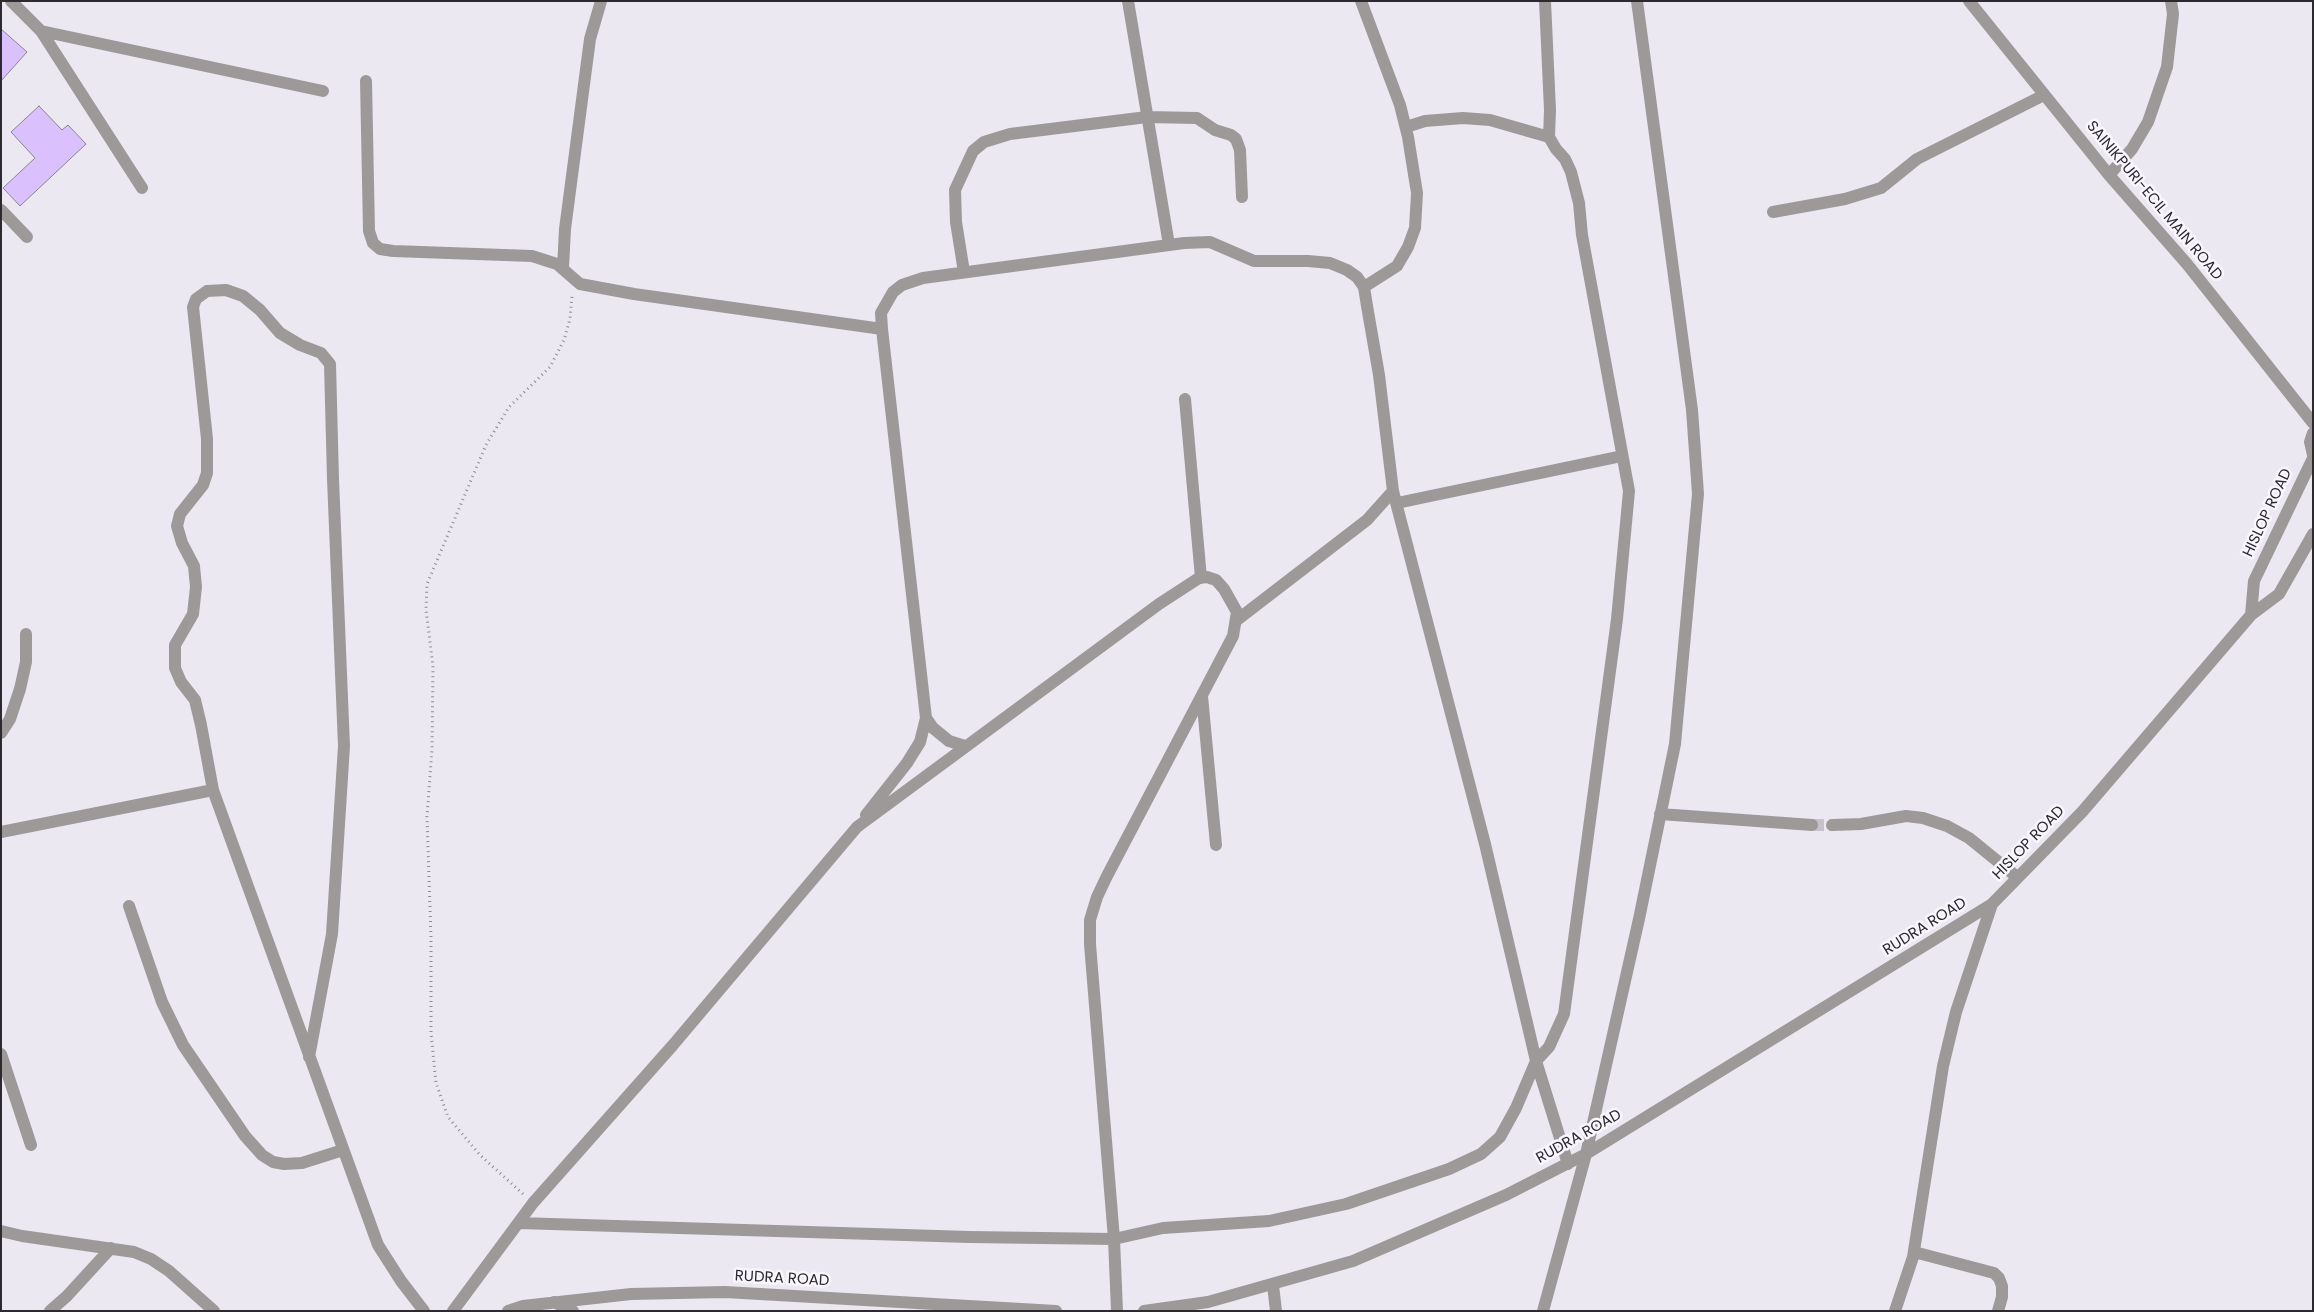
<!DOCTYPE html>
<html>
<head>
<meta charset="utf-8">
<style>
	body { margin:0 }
	#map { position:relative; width:2314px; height:1312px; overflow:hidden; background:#ece8f2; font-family:Poppins,sans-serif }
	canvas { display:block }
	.frame { position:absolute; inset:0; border:2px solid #2c2a2e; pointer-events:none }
</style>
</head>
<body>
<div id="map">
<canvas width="2314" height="1312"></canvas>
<div class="frame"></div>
</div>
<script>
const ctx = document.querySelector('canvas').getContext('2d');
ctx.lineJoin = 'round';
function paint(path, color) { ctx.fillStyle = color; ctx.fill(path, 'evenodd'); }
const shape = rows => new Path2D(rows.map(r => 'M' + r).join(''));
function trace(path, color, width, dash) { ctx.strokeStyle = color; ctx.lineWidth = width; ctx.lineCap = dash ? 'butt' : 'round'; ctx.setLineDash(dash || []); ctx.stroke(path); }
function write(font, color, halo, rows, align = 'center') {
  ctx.font = font + ' Poppins,sans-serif'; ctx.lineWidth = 5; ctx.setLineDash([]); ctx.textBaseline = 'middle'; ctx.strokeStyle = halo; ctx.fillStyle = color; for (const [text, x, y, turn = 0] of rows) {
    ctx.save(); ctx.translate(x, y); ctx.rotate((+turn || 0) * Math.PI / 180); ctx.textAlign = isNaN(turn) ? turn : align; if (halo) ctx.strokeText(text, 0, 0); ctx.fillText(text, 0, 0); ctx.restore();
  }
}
const building = shape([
	[1,29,27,52,1,81,1,29],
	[39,106,62,130,68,125,86,144,20,206,3,188,35,158,11,132,39,106]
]);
const minorTunnel = shape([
	[1812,825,1832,825]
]);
const path = shape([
	[523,1194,480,1155,448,1117,436,1083,431,1033,431,938,427,817,432,749,433,666,426,610,427,584,486,445,509,407,550,367,564,340,570,319,572,296]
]);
const minor = shape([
	[11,1,41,31,142,188],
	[1128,1,1169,245],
	[1361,1,1400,105,1408,137,1417,193,1415,228,1408,247,1397,266,1364,287],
	[1969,1,2109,175,2187,264,2313,423],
	[41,31,323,91],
	[366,81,369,231,373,243,380,249,393,251,532,256,557,264,580,284,634,294,882,329],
	[1406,127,1425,121,1463,118,1490,120,1549,137],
	[2109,175,2132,149,2148,122,2167,67,2173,14,2171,1],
	[1,210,27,237],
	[1773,212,1845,199,1881,188,1917,159,2044,95],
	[563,268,565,229,590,39,601,1],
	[964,272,956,222,955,190,973,151,984,142,1010,134,1147,117,1197,118,1215,130,1231,135,1236,139,1240,150,1242,197],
	[1185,399,1201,578],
	[2313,433,2310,442,2313,455],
	[1397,503,1622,456],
	[2251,615,2254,581,2313,458],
	[1237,620,1367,520,1393,491],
	[1202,696,1216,845],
	[1,733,10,719,20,689,26,662,26,634],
	[965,746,949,741,933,728,926,718,882,329,881,313,893,292,902,285,923,278,1184,243,1210,242,1254,261,1308,261,1330,263,1347,270,1357,277,1364,287,1367,306,1379,375,1393,491,1485,844,1536,1061,1568,1164],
	[213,790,201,725,195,700,181,682,175,668,175,645,193,614,196,587,194,566,182,543,177,526,180,514,203,485,207,473,207,439,193,307,196,299,207,291,226,290,243,296,260,310,280,333,300,345,321,353,330,364,333,479,344,746,332,934,309,1057],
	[1660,814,1812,825],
	[866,815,907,763,920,742,926,718],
	[1832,825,1861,824,1906,816,1923,818,1947,826,1969,838,2017,877],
	[1,832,213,790,378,1245,401,1281,424,1311],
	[129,906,162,1002,183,1045,245,1136,262,1155,273,1162,284,1164,302,1163,343,1150],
	[1,1054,31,1145],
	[519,1223,969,1237,1114,1239,1163,1228,1269,1221,1346,1204,1449,1169,1481,1154,1500,1137,1516,1108,1536,1061,1549,1047,1564,1014,1617,619,1629,491,1582,235,1579,203,1571,172,1565,159,1556,149,1549,137,1550,110,1545,1],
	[1,1231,22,1236,134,1252,151,1259,169,1271,214,1311],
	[1914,1252,1994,1273,1999,1278,2002,1286,2002,1297,1998,1311],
	[1273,1285,1276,1311],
	[554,1302,573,1311],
	[50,1311,67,1296,111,1248],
	[453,1311,533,1203,673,1045,857,827,1159,604,1199,578,1207,577,1216,580,1224,589,1237,612,1233,636,1107,876,1097,897,1090,920,1090,944,1114,1239,1117,1311],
	[508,1311,523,1306,631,1294,725,1292,1056,1311],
	[1144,1311,1208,1302,1353,1261,1506,1195,1586,1154,1992,904],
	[1543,1311,1586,1154,1639,919,1675,744,1698,494,1692,410,1637,1],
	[1895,1311,1913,1257,1943,1066,1956,1012,1992,904,2082,812,2251,615,2279,594,2313,534]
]);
const streetNames = [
	["SAINIKPURI-ECIL MAIN ROAD",2154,201,50],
	["HISLOP ROAD",2268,513,-65],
	["HISLOP ROAD",2029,843,-46],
	["RUDRA ROAD",1925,927,-32],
	["RUDRA ROAD",1579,1137,-29],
	["RUDRA ROAD",782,1279,3]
];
paint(building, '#dbc0fe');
trace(building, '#88858d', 1);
trace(minorTunnel, '#c6c2cb', 12, [12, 6]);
trace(path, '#8d8a91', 3, [1, 4]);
trace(minor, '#9e9999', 12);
write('15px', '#2c2a2e', '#f9f6fe', streetNames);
</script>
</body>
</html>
